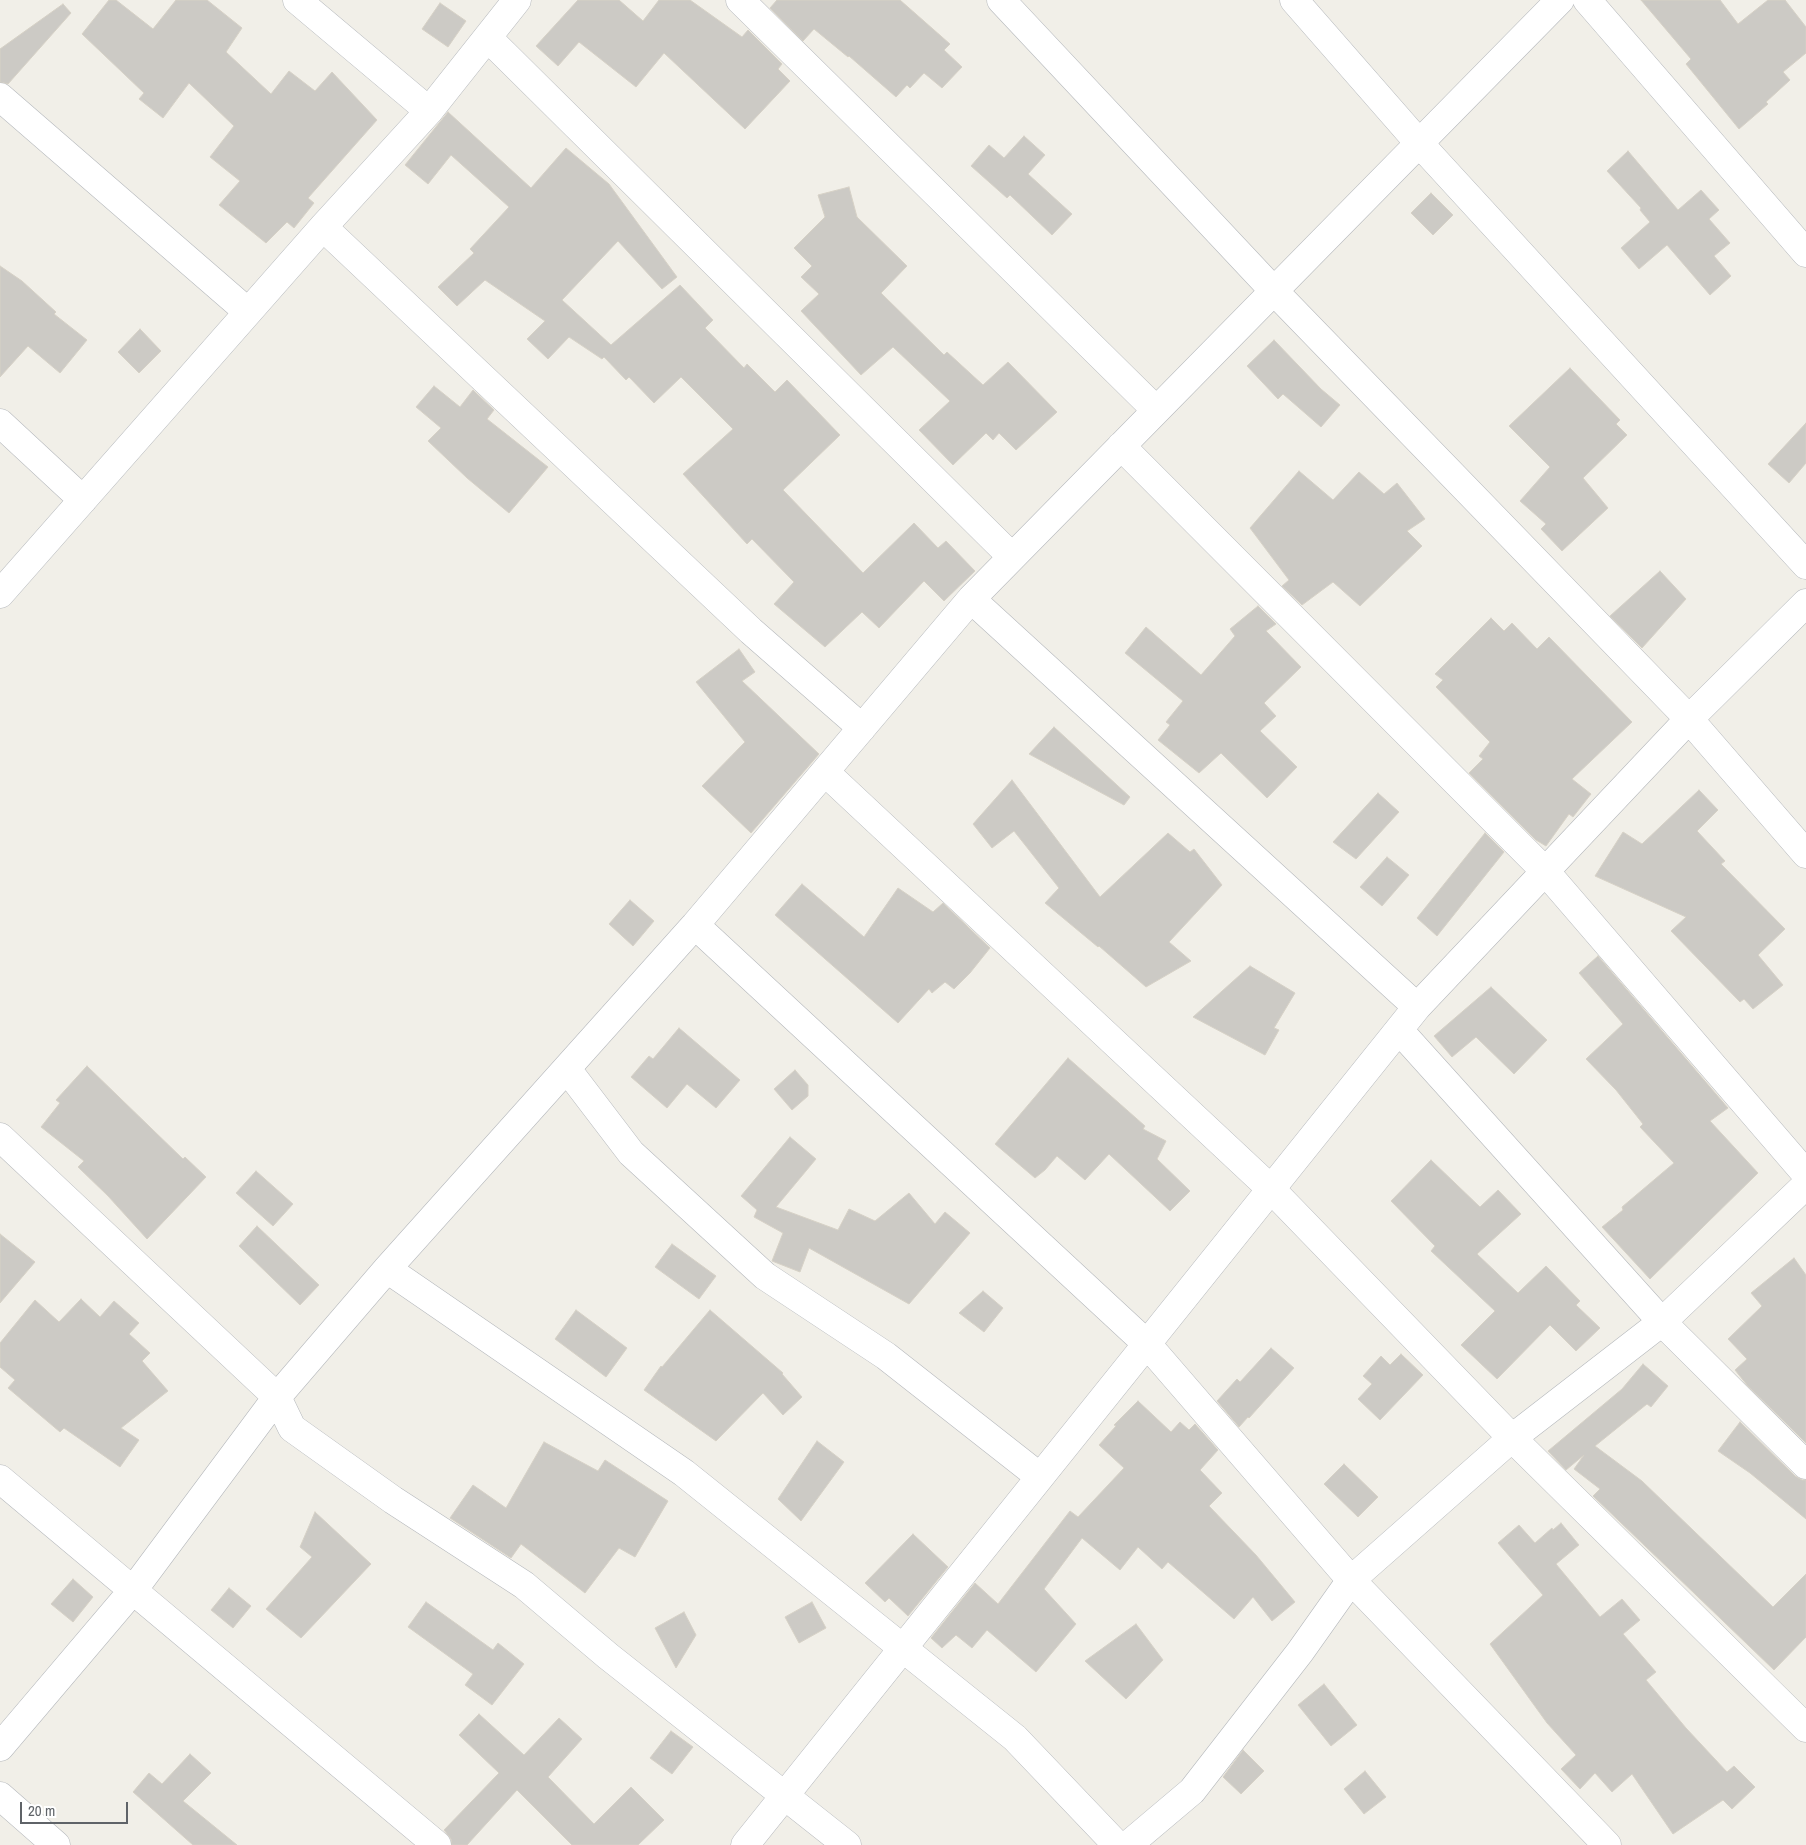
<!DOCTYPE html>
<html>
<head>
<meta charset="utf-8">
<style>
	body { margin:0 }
	#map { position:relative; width:1806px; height:1845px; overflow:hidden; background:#f1efe8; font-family:"Archivo Narrow",sans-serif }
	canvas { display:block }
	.scale { position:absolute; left:20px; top:1802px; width:108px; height:22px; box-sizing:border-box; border:2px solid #5f6368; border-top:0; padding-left:6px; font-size:15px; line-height:18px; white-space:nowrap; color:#5f6368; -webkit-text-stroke:4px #fff; paint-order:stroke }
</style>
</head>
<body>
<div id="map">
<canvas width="1806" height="1845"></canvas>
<div class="scale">20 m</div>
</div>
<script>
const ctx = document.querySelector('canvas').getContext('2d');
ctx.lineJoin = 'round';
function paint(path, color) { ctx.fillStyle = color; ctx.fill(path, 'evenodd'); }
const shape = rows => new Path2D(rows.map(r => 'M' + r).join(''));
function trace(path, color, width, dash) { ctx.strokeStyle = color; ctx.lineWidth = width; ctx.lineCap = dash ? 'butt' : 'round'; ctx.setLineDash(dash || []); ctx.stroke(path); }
const building = shape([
	[109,0,116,0,153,29,176,0,207,0,242,28,226,52,271,94,289,71,315,91,332,72,377,120,308,198,314,203,294,228,287,222,266,243,219,205,240,181,210,157,234,126,189,83,163,118,139,99,144,93,82,34,109,0],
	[578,0,619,0,643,21,659,0,690,0,742,37,748,30,782,64,778,69,790,81,745,129,664,53,636,87,579,42,558,66,536,46,578,0],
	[777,0,900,0,950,44,944,50,962,67,942,88,924,73,910,88,907,85,896,97,849,56,848,57,814,29,803,41,770,8,777,0],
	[1641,0,1720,0,1738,24,1768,0,1785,0,1806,27,1806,53,1783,72,1790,80,1766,102,1768,104,1739,129,1686,64,1691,59,1641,0],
	[440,3,466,21,448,47,422,29,440,3],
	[63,4,71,13,8,84,0,82,0,49,63,4],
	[448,112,531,188,566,148,609,184,677,277,662,289,618,241,562,300,611,345,680,285,713,320,705,328,744,368,747,364,775,392,787,380,840,435,783,490,863,573,914,523,938,548,946,541,975,571,944,601,924,581,879,628,862,612,825,647,774,604,794,582,752,539,747,544,683,474,733,429,681,377,654,403,629,377,626,380,604,357,602,359,569,337,548,359,527,339,545,321,485,280,457,306,438,287,474,253,470,249,509,207,451,155,428,184,405,165,448,112],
	[1024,136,1045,155,1028,174,1072,214,1052,235,1010,195,1007,198,971,166,989,145,1004,158,1024,136],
	[1628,151,1678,210,1701,190,1719,210,1709,219,1730,243,1714,256,1731,276,1710,295,1667,245,1639,269,1621,248,1650,222,1640,210,1641,208,1607,171,1628,151],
	[849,187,857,217,907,266,881,293,944,355,947,352,983,385,1008,362,1057,412,1016,450,999,433,993,440,986,433,953,465,919,430,950,401,893,347,861,375,801,311,819,294,801,277,812,266,794,248,825,217,818,195,849,187],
	[1431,193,1453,215,1433,235,1411,213,1431,193],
	[0,266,22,281,56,312,54,314,87,340,60,373,28,346,0,377,0,266],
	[140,329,161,351,139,373,118,352,140,329],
	[1274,340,1321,389,1340,405,1321,427,1283,394,1278,399,1247,366,1274,340],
	[1570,368,1620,420,1616,424,1627,435,1583,478,1608,508,1562,551,1541,529,1546,524,1520,501,1550,467,1509,426,1570,368],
	[434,386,460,407,473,390,494,410,487,419,548,467,509,513,467,478,428,441,441,428,416,407,434,386],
	[1806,423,1806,463,1789,483,1768,464,1806,423],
	[1299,471,1333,500,1359,472,1384,494,1397,483,1425,519,1407,531,1422,546,1360,606,1333,582,1302,605,1282,586,1289,580,1250,528,1299,471],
	[1660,571,1686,599,1642,648,1610,616,1660,571],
	[1258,606,1276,624,1266,631,1301,667,1264,703,1276,716,1260,731,1297,767,1267,798,1221,753,1199,773,1158,740,1170,725,1166,722,1183,701,1125,653,1146,627,1201,675,1235,636,1230,629,1258,606],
	[1491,618,1504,631,1512,623,1537,649,1549,637,1632,722,1572,779,1591,794,1573,817,1569,814,1546,846,1536,840,1469,773,1483,759,1479,756,1490,742,1436,687,1443,680,1435,674,1491,618],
	[739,649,755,672,742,681,819,754,751,833,702,786,745,742,696,682,739,649],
	[1054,727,1130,797,1124,805,1029,754,1054,727],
	[1012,780,1100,897,1168,833,1190,852,1194,849,1222,885,1169,942,1191,961,1146,987,1099,946,1098,947,1045,903,1059,888,1014,831,992,848,973,824,1012,780],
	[1699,790,1718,810,1697,831,1725,861,1721,864,1785,929,1758,955,1783,985,1753,1009,1744,999,1740,1002,1671,931,1686,917,1595,876,1623,832,1642,844,1699,790],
	[1378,793,1399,812,1356,859,1333,842,1378,793],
	[1485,833,1504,852,1437,936,1417,918,1485,833],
	[1387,857,1409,875,1382,906,1360,887,1387,857],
	[802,884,864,937,898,888,933,912,943,903,990,948,970,973,954,989,945,982,932,993,929,989,898,1023,775,915,802,884],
	[630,900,654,921,633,946,609,924,630,900],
	[1598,956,1728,1108,1710,1121,1758,1173,1650,1279,1602,1227,1623,1210,1622,1207,1674,1163,1640,1127,1643,1124,1616,1090,1586,1059,1623,1024,1579,973,1598,956],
	[1250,966,1295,993,1274,1028,1279,1030,1265,1055,1193,1017,1250,966],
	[1491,987,1547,1040,1514,1074,1476,1037,1452,1057,1434,1036,1491,987],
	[679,1028,740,1080,716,1108,687,1084,667,1108,631,1077,649,1056,653,1059,679,1028],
	[1068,1058,1145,1126,1143,1129,1166,1141,1157,1159,1190,1191,1170,1211,1109,1154,1085,1180,1057,1156,1045,1170,1035,1178,995,1144,1068,1058],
	[87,1066,183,1159,185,1157,206,1177,147,1239,108,1196,78,1167,84,1161,41,1127,60,1103,56,1100,87,1066],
	[795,1070,808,1085,808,1096,792,1110,774,1089,795,1070],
	[790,1137,816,1159,776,1207,838,1230,849,1209,875,1221,909,1193,935,1224,945,1212,970,1233,909,1304,809,1248,800,1272,772,1261,783,1233,754,1217,757,1210,741,1196,790,1137],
	[1431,1160,1480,1207,1498,1190,1521,1214,1477,1254,1518,1293,1546,1266,1580,1301,1576,1305,1600,1328,1576,1351,1550,1325,1497,1379,1461,1345,1495,1311,1431,1251,1435,1246,1391,1201,1431,1160],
	[256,1171,293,1204,273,1226,236,1193,256,1171],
	[257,1226,319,1285,300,1305,239,1246,257,1226],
	[0,1234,35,1262,0,1303,0,1234],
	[672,1244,716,1276,699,1299,655,1267,672,1244],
	[1794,1258,1806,1275,1806,1443,1747,1385,1735,1370,1747,1359,1728,1339,1762,1306,1751,1293,1794,1258],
	[983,1291,1003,1308,984,1332,959,1313,983,1291],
	[81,1299,100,1317,114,1301,139,1323,129,1334,150,1353,142,1361,168,1391,121,1428,139,1440,120,1467,64,1428,60,1432,8,1388,15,1380,0,1367,0,1343,35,1300,59,1322,81,1299],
	[576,1310,627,1348,606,1377,555,1339,576,1310],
	[710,1310,783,1373,782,1374,802,1397,783,1415,763,1393,716,1441,644,1390,661,1366,662,1367,710,1310],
	[1271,1348,1294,1368,1249,1418,1248,1417,1239,1427,1217,1401,1237,1379,1240,1382,1271,1348],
	[1401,1354,1423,1375,1380,1420,1358,1399,1372,1384,1363,1376,1381,1356,1390,1365,1401,1354],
	[1643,1364,1668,1386,1651,1407,1647,1404,1595,1446,1642,1481,1773,1607,1806,1574,1806,1637,1774,1670,1593,1496,1600,1489,1574,1469,1584,1455,1566,1470,1548,1451,1622,1389,1643,1364],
	[1138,1401,1171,1432,1180,1422,1189,1430,1195,1424,1218,1450,1200,1470,1222,1493,1209,1506,1256,1555,1295,1602,1272,1621,1253,1597,1234,1619,1168,1562,1162,1569,1138,1547,1120,1570,1082,1538,1044,1589,1076,1624,1036,1672,987,1630,972,1648,956,1635,942,1648,931,1638,975,1583,998,1604,1070,1511,1078,1517,1124,1468,1099,1445,1116,1426,1114,1425,1138,1401],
	[1740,1422,1795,1476,1802,1480,1806,1480,1806,1519,1750,1473,1718,1451,1740,1422],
	[817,1441,844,1462,801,1521,778,1499,817,1441],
	[544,1442,598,1471,605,1460,668,1501,635,1557,619,1548,585,1593,521,1544,511,1558,450,1518,473,1485,506,1508,544,1442],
	[1344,1464,1378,1497,1358,1517,1324,1484,1344,1464],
	[315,1512,371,1564,301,1638,266,1609,312,1557,300,1547,315,1512],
	[1561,1523,1579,1545,1556,1564,1600,1617,1622,1599,1640,1620,1623,1634,1656,1672,1646,1680,1686,1728,1727,1772,1734,1766,1755,1787,1732,1809,1723,1800,1673,1834,1632,1774,1612,1792,1595,1773,1580,1789,1561,1769,1576,1755,1547,1723,1490,1644,1543,1595,1498,1543,1519,1525,1535,1543,1552,1528,1553,1530,1561,1523],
	[913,1534,948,1567,908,1616,889,1598,885,1602,865,1583,913,1534],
	[73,1579,93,1597,73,1622,51,1604,73,1579],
	[229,1588,251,1606,233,1628,211,1610,229,1588],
	[426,1602,493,1650,498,1643,524,1664,492,1705,465,1685,473,1674,408,1627,426,1602],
	[812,1602,826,1628,799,1643,785,1617,812,1602],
	[684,1612,696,1635,676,1668,655,1628,684,1612],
	[1136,1624,1163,1660,1126,1699,1085,1661,1136,1624],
	[1324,1684,1357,1725,1331,1746,1298,1705,1324,1684],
	[479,1714,524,1755,559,1718,582,1739,548,1777,594,1824,631,1787,664,1820,638,1845,572,1845,517,1790,467,1845,452,1845,451,1839,444,1830,499,1773,459,1735,479,1714],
	[671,1731,693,1747,672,1774,650,1758,671,1731],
	[1243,1750,1264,1771,1241,1794,1223,1777,1243,1750],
	[190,1754,211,1773,183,1801,237,1845,193,1845,133,1792,149,1773,162,1784,190,1754],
	[1365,1771,1386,1797,1364,1814,1344,1789,1365,1771]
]);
const minor = shape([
	[297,0,429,111],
	[740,0,1156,410],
	[1001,0,1274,291,1689,719,1806,854],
	[1294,0,1419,143,1806,565],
	[1587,0,1806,253],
	[488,38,1012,557],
	[0,97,248,312],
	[323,227,751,631,862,728],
	[0,423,83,500],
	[1121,446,1545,871,1806,1174],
	[0,594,323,227,429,111,517,0],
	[971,599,1417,1007],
	[825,772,1271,1189,1512,1438,1806,1728],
	[695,925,1147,1344,1351,1580,1607,1845],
	[1399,1030,1662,1322,1806,1465],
	[567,1069,631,1153,765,1276,886,1356,1040,1477],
	[0,1137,277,1397,292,1428,393,1500,524,1585,608,1656,847,1845],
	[387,1269,684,1473,1015,1738,1117,1845],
	[0,1479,437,1845],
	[0,1747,134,1589,277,1397,387,1269,695,925,971,599,1560,0],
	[0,1796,56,1845],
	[745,1845,1417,1007,1689,719,1806,603],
	[1128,1845,1192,1791,1300,1652,1351,1580,1512,1438,1662,1322,1806,1185]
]);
paint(building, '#cccac5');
trace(building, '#d6d1c6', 1);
trace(minor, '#b5b8bc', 29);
trace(minor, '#fff', 28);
</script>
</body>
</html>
